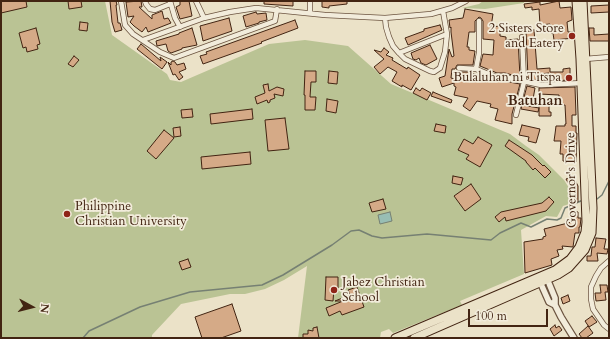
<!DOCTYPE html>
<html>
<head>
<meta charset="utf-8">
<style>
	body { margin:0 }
	#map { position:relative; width:610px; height:339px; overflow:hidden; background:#ebe2c8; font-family:Cardo,serif }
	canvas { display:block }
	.frame { position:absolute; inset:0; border:2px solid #422412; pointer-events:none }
	.north { position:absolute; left:12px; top:287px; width:40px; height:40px; -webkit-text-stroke:3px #f2ecdb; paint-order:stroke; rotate:97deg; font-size:11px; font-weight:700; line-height:16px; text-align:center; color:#422412 }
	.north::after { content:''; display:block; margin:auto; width:14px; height:18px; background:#422412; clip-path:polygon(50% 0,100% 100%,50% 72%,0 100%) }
	.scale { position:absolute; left:468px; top:309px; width:80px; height:18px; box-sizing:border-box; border:2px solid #422412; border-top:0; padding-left:5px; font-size:12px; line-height:14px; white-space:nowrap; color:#422412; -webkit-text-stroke:3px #f2ecdb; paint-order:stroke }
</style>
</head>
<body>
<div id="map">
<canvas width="610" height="339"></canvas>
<div class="frame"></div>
<div class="north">N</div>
<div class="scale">100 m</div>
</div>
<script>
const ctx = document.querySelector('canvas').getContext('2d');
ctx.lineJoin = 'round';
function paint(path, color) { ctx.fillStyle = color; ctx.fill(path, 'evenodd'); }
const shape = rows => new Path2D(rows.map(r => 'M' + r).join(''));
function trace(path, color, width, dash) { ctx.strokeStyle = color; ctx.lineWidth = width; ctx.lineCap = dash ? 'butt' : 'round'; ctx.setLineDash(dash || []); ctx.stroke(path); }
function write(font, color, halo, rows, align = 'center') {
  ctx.font = font + ' Cardo,serif'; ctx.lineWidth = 3.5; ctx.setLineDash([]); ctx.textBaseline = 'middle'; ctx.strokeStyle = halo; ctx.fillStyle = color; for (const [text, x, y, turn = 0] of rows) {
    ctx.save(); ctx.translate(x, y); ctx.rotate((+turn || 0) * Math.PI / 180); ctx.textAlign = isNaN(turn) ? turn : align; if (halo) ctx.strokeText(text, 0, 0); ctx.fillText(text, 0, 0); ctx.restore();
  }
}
const green = shape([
	[1,1,105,1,112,35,167,74,170,80,181,82,269,44,305,40,348,46,391,84,510,134,526,146,539,155,564,180,571,191,576,202,563,206,557,217,546,216,521,230,524,274,460,301,462,305,393,333,389,329,381,332,380,338,298,338,307,266,284,280,265,289,245,294,230,294,181,304,152,335,152,338,1,338],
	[483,1,524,1,524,3,485,9,462,8,479,4]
]);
const water = shape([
	[390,212,392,221,380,224,378,215,390,212]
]);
const stream = shape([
	[597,199,602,195,609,181],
	[83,338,89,331,140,307,190,292,262,285,283,275,332,245,351,231,359,230,372,236,382,238,427,234,491,240,500,233,521,223,531,227,547,219,557,220,561,218,565,208,583,200]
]);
const building = shape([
	[1,1,26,1,27,7,1,13,1,1],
	[68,1,81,1,82,7,69,9,68,1],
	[110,1,116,1,117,5,116,5,118,23,120,23,122,30,115,32,112,22,110,1],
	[141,1,142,7,139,7,152,19,152,15,162,11,164,19,168,18,171,23,148,32,146,27,142,32,134,26,130,22,134,16,128,17,126,2,141,1],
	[180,1,189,1,192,16,180,19,176,7,180,5,180,1],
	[264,1,293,1,293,6,264,4,264,1],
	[322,1,347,1,347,4,329,6,329,8,322,7,322,1],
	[559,1,560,8,571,7,572,20,567,22,568,32,573,32,574,38,554,40,553,33,551,33,550,24,540,25,539,9,532,10,532,7,525,8,524,4,540,2,540,5,559,1],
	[609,5,609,12,591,13,591,6,609,5],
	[465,9,493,14,491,27,500,26,500,36,506,37,506,40,518,39,520,77,505,73,497,73,480,66,483,54,493,55,494,40,483,39,483,21,481,18,479,17,475,21,475,32,469,32,467,47,469,47,469,50,475,51,473,65,457,65,455,69,452,69,451,78,459,80,460,72,469,72,495,81,504,81,520,84,512,114,512,124,495,120,498,109,490,107,491,104,477,101,470,111,463,106,468,98,454,95,456,87,454,86,454,83,442,87,439,78,445,76,449,49,452,57,454,56,451,32,451,27,450,28,449,20,463,18,465,9],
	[256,12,257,14,266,13,267,20,259,22,259,23,246,27,243,16,256,12],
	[229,18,232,31,203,41,200,26,229,18],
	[295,20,298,28,261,42,262,43,203,64,200,56,207,54,206,52,295,20],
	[80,22,88,23,87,31,79,30,80,22],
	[440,25,442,30,408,45,405,38,424,31,424,29,440,25],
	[36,28,40,44,37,45,38,49,27,52,26,47,23,48,19,33,36,28],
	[192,28,197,45,182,48,182,49,171,53,168,51,166,44,157,46,156,41,179,34,179,33,192,28],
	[589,28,594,28,594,35,609,34,609,41,590,41,589,28],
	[534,30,537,69,550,68,550,72,563,72,563,69,570,68,570,80,550,81,549,73,540,74,540,81,528,78,526,31,534,30],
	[141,44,161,61,160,57,167,62,162,69,137,49,141,44],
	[430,45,437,59,426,65,421,63,419,58,416,60,413,59,411,53,430,45],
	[384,48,389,52,386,55,393,58,392,60,407,69,408,67,420,75,411,90,402,85,402,87,392,81,397,72,388,67,380,74,374,67,384,59,374,50,381,52,384,48],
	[74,56,79,60,73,67,68,64,74,56],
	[173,61,175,62,177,65,184,63,186,69,179,72,183,77,179,80,175,74,173,75,168,62,171,65,171,62,173,61],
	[305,71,316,71,316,82,311,82,310,97,316,97,315,110,305,110,305,95,304,95,305,71],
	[329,71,338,72,337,84,328,83,329,71],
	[268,84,269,91,277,87,284,89,283,96,274,94,275,98,270,100,270,102,268,103,267,100,257,104,255,97,265,93,263,85,268,84],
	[527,86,535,88,533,99,524,97,527,86],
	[575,87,576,115,572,115,572,126,576,126,576,133,577,133,576,162,563,161,563,154,560,154,561,141,554,141,555,134,556,126,565,126,565,124,566,124,565,105,559,105,559,95,539,94,539,88,575,87],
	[416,88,420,91,422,88,431,93,427,100,413,93,416,88],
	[433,92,452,100,451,103,431,96,433,92],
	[327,99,338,101,336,113,326,111,327,99],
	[539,104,549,104,549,112,551,112,551,116,539,116,539,104],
	[522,105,539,108,538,112,521,109,522,105],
	[192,109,193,117,182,118,181,110,192,109],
	[252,109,253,119,211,124,210,114,252,109],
	[285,118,289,149,268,151,265,120,285,118],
	[436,124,446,126,445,133,434,131,436,124],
	[522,125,540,129,536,143,528,141,529,137,519,135,522,125],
	[180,127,181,136,174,137,173,128,180,127],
	[164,130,174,138,156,159,147,151,164,130],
	[478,137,492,145,480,167,466,159,469,155,458,150,464,139,473,144,478,137],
	[509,140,532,155,543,166,544,165,551,172,545,178,535,168,533,170,526,162,526,161,505,146,509,140],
	[250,152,251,164,202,169,201,157,250,152],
	[453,176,463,178,461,185,452,183,453,176],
	[573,176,578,186,578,202,577,202,573,187,571,188,566,179,573,176],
	[471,184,481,199,465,211,454,196,471,184],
	[549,197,554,202,546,211,506,221,505,217,499,222,495,217,501,212,542,203,549,197],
	[383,199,386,209,372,212,369,203,383,199],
	[573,211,578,212,578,218,581,218,580,227,579,227,579,233,575,233,573,247,562,246,563,249,557,250,559,256,551,259,552,265,525,273,524,242,543,239,543,237,546,236,544,229,572,222,573,211],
	[596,238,606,239,604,249,608,249,607,254,597,253,598,261,587,261,587,256,591,256,592,247,595,247,596,238],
	[188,259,191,267,182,270,179,262,188,259],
	[326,277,338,277,338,288,334,288,333,301,325,300,326,277],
	[600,285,607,285,608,292,605,292,606,300,596,301,595,293,601,293,600,285],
	[357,287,364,307,342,315,340,311,329,316,326,308,343,301,335,301,350,295,348,290,357,287],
	[568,295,570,301,563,304,561,298,568,295],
	[232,304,241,331,221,338,202,338,195,317,232,304],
	[592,316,597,322,589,327,585,321,592,316],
	[555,325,556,328,559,326,562,330,554,336,550,329,555,325],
	[588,326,593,333,586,338,582,338,579,334,588,326],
	[317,327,319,338,303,338,303,334,308,334,308,330,313,331,313,328,317,327]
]);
const minor = shape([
	[121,1,125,25,133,34,160,52,174,58,275,21,277,9],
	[145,1,146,4,150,9,155,10,170,4],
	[170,1,175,18,180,27],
	[196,1,204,18],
	[310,1,310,13],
	[385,18,386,27,389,37,393,46,399,53,405,59,430,71,434,72,440,68,445,52,447,34,443,11],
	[143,40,204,18,230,12,256,8,325,15,385,18,431,14,452,8,466,1],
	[399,53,447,34],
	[585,59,609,57],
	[459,68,476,69,496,77,504,77,541,85,583,83],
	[476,69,479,53,479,21],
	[516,115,524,82,522,37],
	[609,261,601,268,596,276,591,287,591,299,593,309,604,325,609,329]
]);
const tertiary = shape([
	[555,305,549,302,541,284,542,276,548,281,555,298,555,305,561,317,574,338]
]);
const trunk = shape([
	[395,338,555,270,570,259,579,247,585,232,586,222,580,59,576,1],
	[414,338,558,275,569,268,585,250,592,233,593,208,583,1]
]);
const markers = [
	[572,36,4,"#8f2418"],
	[569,78,4,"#8f2418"],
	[67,214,4,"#8f2418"],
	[334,290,4,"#8f2418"]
];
const poiNames = [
	["2 Sisters Store",564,29],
	["and Eatery",564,44],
	["Bulaluhan ni Titspa",561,78],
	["Philippine",75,207,"left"],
	["Christian University",75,222,"left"],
	["Jabez Christian",342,283,"left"],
	["School",342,298,"left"]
];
const streetNames = [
	["Governor's Drive",572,180,-91]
];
const neighbourhoodNames = [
	["Batuhan",535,102]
];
paint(green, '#bac394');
paint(water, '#98beb4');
trace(water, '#768073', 1);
trace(stream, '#768073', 1.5);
paint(building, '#d5aa87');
trace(building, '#422412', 1);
trace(minor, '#6c5440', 6);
trace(tertiary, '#6c5440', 8);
trace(trunk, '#422412', 9);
trace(minor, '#f2ecdb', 4.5);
trace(tertiary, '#f2ecdb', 5.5);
trace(trunk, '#ebe2c8', 7);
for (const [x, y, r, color] of markers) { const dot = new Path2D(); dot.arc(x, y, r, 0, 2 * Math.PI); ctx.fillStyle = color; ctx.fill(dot); trace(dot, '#f2ecdb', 1.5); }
write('13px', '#422412', '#f2ecdb', poiNames, 'right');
write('13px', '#422412', '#f2ecdb', streetNames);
write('bold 14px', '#422412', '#f2ecdb', neighbourhoodNames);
</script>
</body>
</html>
